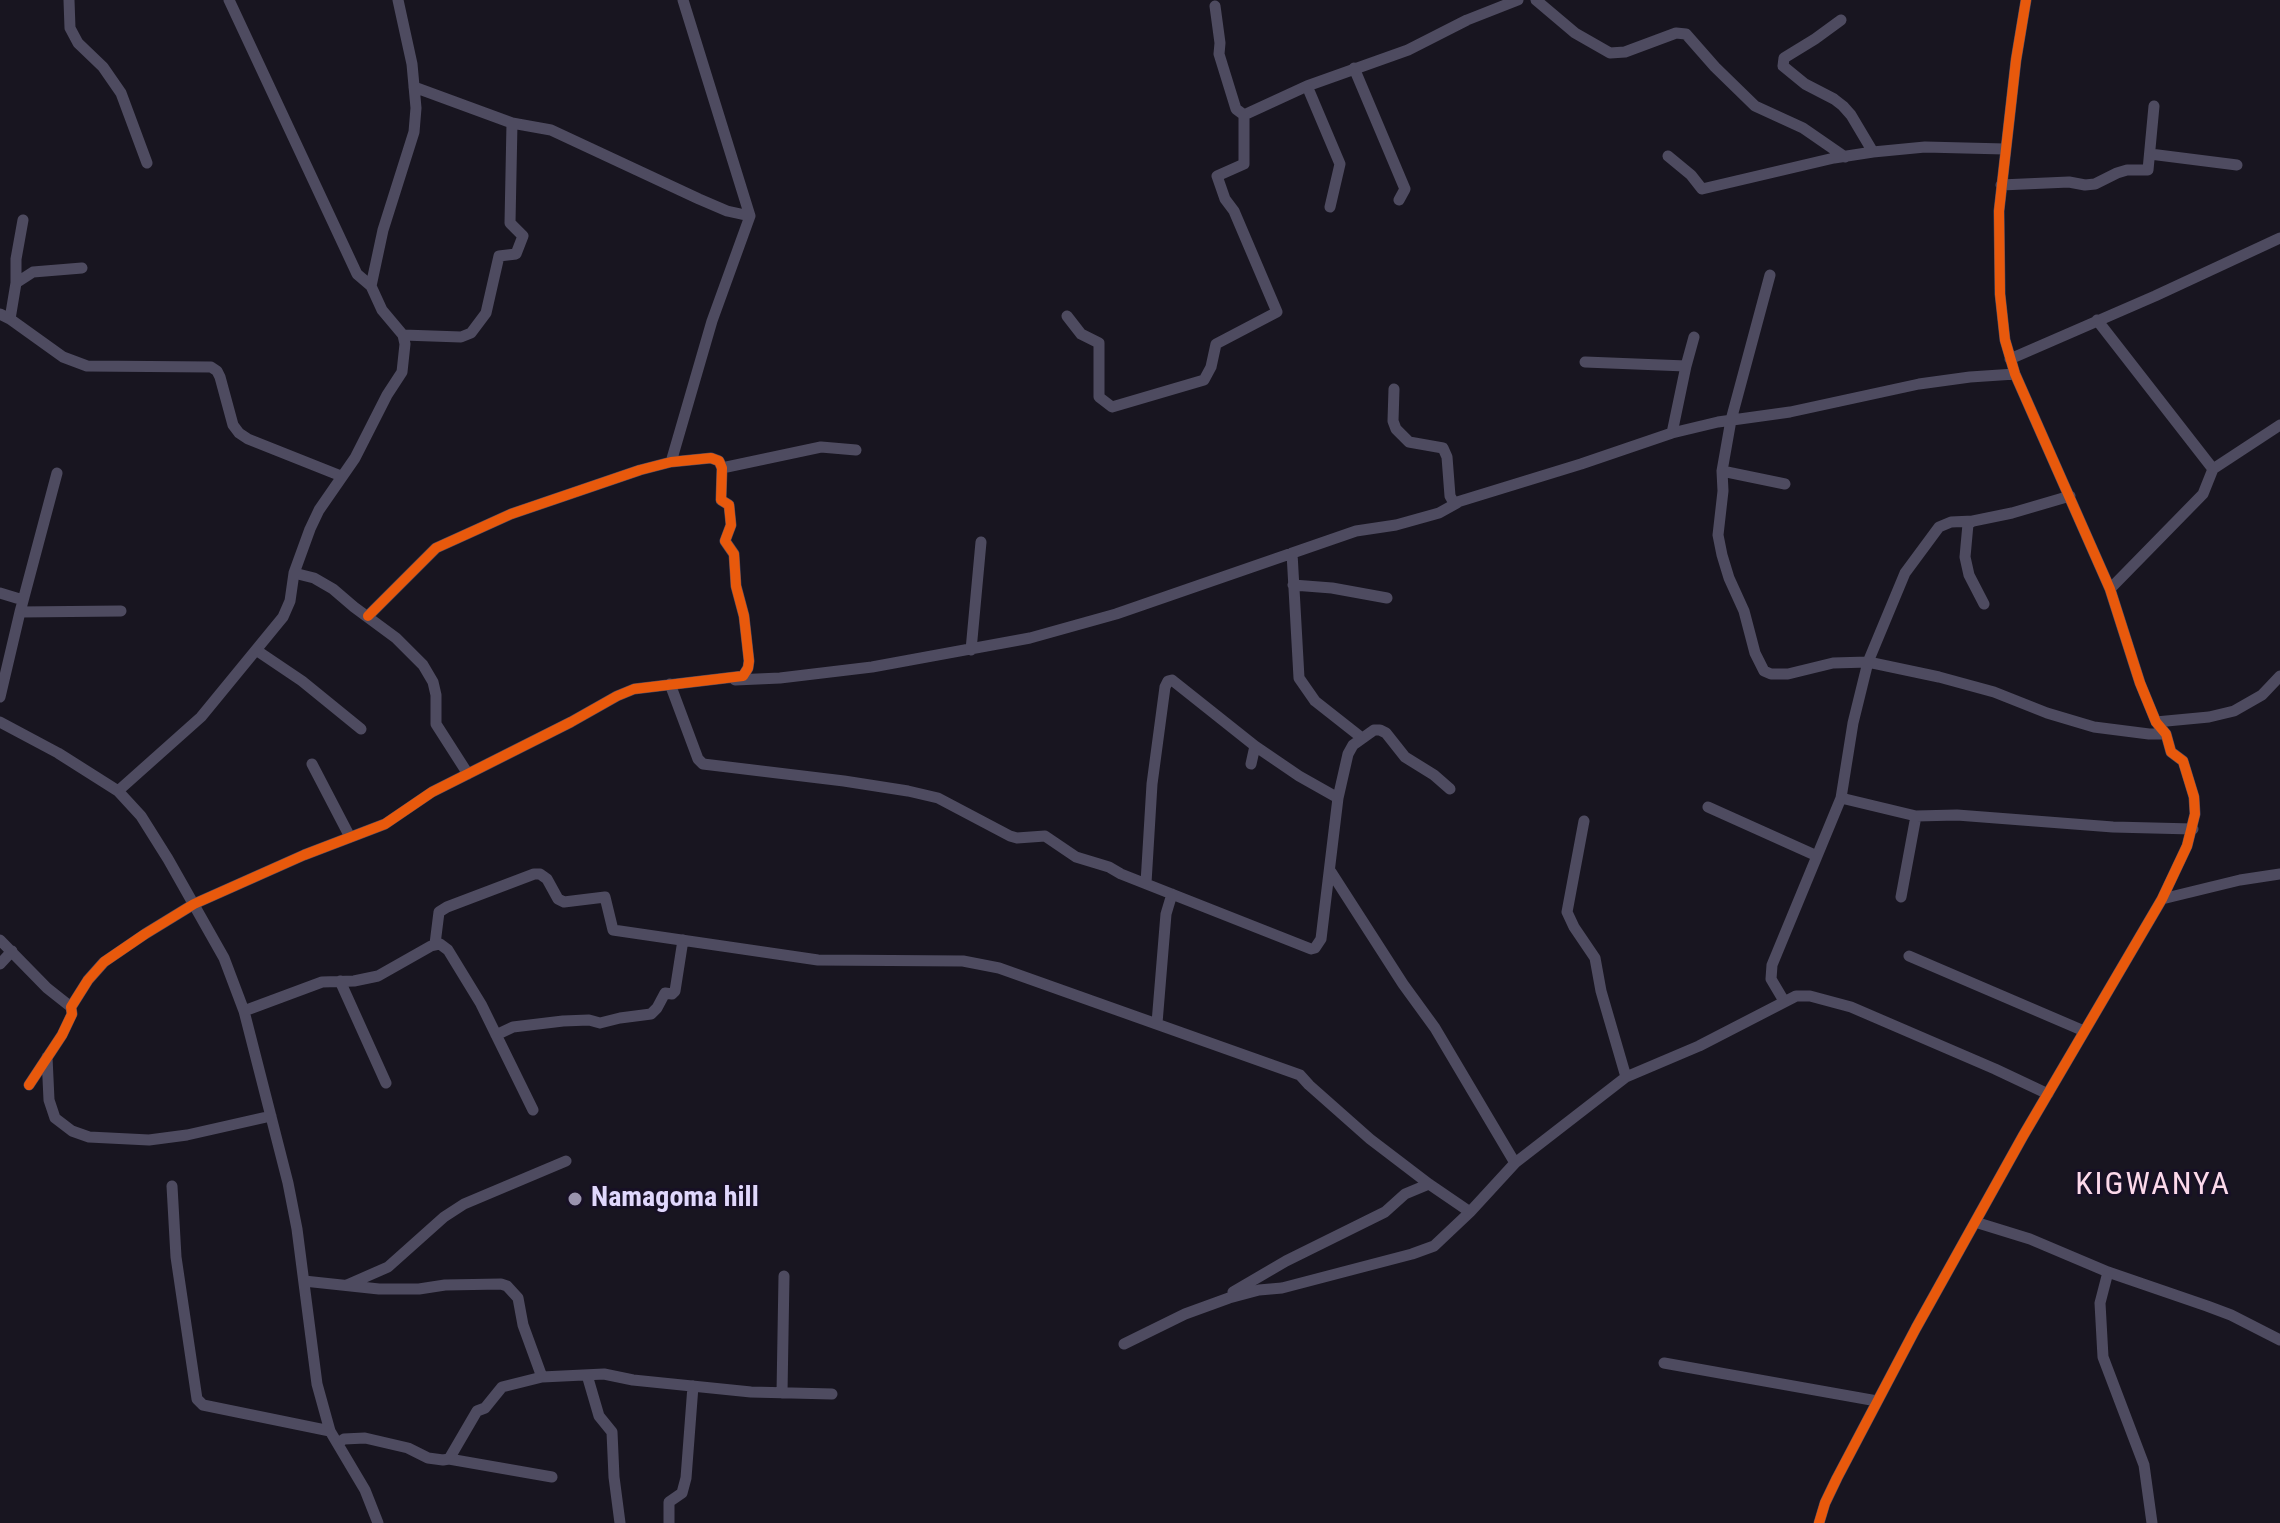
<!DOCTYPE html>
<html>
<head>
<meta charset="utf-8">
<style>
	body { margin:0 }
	canvas { display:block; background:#181520 }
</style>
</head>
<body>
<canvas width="2280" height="1523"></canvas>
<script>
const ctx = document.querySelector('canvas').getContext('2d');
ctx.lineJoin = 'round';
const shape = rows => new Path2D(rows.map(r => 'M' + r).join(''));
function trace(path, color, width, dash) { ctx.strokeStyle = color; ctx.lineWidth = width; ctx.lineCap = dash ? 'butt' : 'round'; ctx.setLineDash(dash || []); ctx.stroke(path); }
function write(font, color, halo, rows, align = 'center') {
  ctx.font = font + ' "Roboto Condensed",sans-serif'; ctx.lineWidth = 6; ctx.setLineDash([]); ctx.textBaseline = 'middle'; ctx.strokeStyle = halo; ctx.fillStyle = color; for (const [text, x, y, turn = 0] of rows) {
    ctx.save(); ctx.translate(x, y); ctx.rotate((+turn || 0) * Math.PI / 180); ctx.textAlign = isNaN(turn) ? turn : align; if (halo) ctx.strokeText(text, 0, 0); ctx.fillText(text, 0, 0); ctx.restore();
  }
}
const minor = shape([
	[69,0,70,28,78,43,103,67,121,93,147,163],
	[229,0,357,274,371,286],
	[1536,0,1575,33,1610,53,1625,52,1676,33,1686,34,1715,67,1755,106,1803,128,1845,157],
	[1215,6,1220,43,1219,54,1236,109,1244,115,1307,86,1408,50,1467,20,1518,0],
	[1841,20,1815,39,1784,58,1783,66,1805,84,1834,99,1843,106,1851,115,1873,152],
	[1354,68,1405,189,1399,200],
	[1307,86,1340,164,1330,207],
	[414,87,512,123,551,130,699,199,727,211,750,216],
	[2150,154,2237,165],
	[1668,156,1691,175,1702,189,1834,158,1873,152,1925,147,2005,149],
	[2001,185,2069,182,2085,185,2095,184,2117,173,2127,170,2148,170,2154,106],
	[1770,275,1731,420,1722,471,1723,491,1718,535,1722,555,1729,578,1744,611,1755,653,1764,671,1771,674,1788,674,1833,663,1868,662,1939,677,1994,692,2047,713,2094,727,2149,734,2166,734],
	[16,283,33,272,82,268],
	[0,314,10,319,63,357,87,366,211,367,217,371,220,377,233,425,239,433,248,439,341,476],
	[1067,316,1081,334,1099,343,1099,397,1112,407,1204,380,1211,367,1216,344,1277,312,1234,211,1225,199,1217,176,1244,164,1244,115],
	[10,319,16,283,16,259,23,220],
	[2097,320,2213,469,2203,494,2110,589],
	[403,335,461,337,471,333,486,313,499,256,516,254,523,236,510,223,512,123],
	[1694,337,1686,366,1672,433,1718,422,1790,412,1919,384,1970,377,2015,374],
	[2010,359,2155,296,2280,238],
	[1585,362,1686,366],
	[1394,389,1393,421,1396,429,1409,442,1443,448,1447,457,1450,496,1454,503,1581,464,1672,433],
	[671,462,712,321,750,216,683,0],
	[722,468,821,447,856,450],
	[2213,469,2280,425],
	[1722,471,1785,484],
	[1292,553,1299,678,1315,701,1362,738],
	[294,573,314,578,333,589,354,607,396,638,423,665,433,682,436,695,436,724,468,774],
	[1293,585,1332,588,1387,598],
	[0,593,23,600],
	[1984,604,1969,575,1965,557,1968,524,1973,521,2012,513,2070,496],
	[20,612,121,611],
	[256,650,302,681,361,729],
	[971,650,981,542],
	[735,680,780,678,872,667,1030,638,1116,614,1356,531,1396,525,1439,513,1457,503],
	[670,684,698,759,703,764,844,781,908,791,938,798,1010,836,1017,838,1045,836,1076,857,1109,867,1121,874,1311,949,1315,948,1321,939,1338,798,1348,754,1353,745,1374,730,1380,730,1386,733,1405,757,1434,775,1450,789],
	[0,697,20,612,57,473],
	[0,722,58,753,118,791,141,816,168,859,224,958,244,1011,288,1183,297,1229,317,1384,330,1431,365,1490,378,1523],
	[2156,722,2209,717,2234,711,2262,695,2280,676],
	[312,764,350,837],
	[1251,764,1255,746],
	[118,791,201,717,283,617,290,601,294,573,310,529,319,510,355,458,387,395,402,372,405,344,403,335,382,310,371,286,383,230,414,132,416,108,412,64,398,0],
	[1841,798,1916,816,1957,815,2113,827,2193,829],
	[1708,807,1817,856],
	[1584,821,1567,912,1574,927,1595,958,1601,991,1626,1077],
	[1331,872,1403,984,1435,1028,1515,1163],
	[1146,883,1152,784,1165,687,1168,681,1172,680,1255,746,1299,776,1338,798],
	[1901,897,1916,816],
	[2162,899,2240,880,2280,874],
	[0,940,47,988,71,1007],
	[435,944,439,912,447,907,534,874,540,874,547,879,558,899,564,902,605,897,613,930,818,960,963,961,999,968,1300,1075,1309,1085,1370,1139,1429,1184,1470,1212],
	[1909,956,2084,1031],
	[0,964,12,951],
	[340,981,386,1083],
	[1784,1001,1771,979,1772,965,1841,798,1853,723,1868,662,1905,573,1939,527,1951,522,1973,521],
	[244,1011,322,982,354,981,378,976,431,946,440,944,448,950,481,1004,533,1110],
	[1157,1023,1166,914,1172,894],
	[496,1035,513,1027,563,1021,589,1020,600,1023,620,1018,651,1014,657,1008,665,993,672,994,675,991,683,940],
	[47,1057,49,1100,55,1118,72,1131,89,1137,149,1140,187,1135,271,1116],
	[29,1085,62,1035,72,1014,71,1007,88,980,104,962,145,934,194,904,304,855,385,824,432,792,571,722,617,696,634,689,743,676,748,668,749,661,744,616,736,586,734,554,725,541,731,525,729,505,721,500,722,468,719,461,711,458,671,462,640,470,511,514,436,548,368,616],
	[172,1186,176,1257,197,1399,203,1405,330,1431],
	[1975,1222,2030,1239,2108,1272,2207,1306,2231,1315,2280,1340],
	[2108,1272,2100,1303,2103,1357,2144,1465,2152,1523],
	[304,1281,379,1289,419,1289,445,1285,501,1284,507,1286,518,1298,523,1325,542,1377],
	[347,1285,388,1267,444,1217,464,1204,566,1161],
	[1233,1292,1286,1261,1385,1212,1405,1194,1429,1184],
	[1124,1344,1185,1314,1229,1298,1259,1290,1282,1288,1412,1254,1434,1246,1470,1212,1515,1163,1626,1077,1699,1046,1796,996,1810,996,1851,1007,1995,1069,2048,1094],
	[1664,1363,1877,1401],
	[587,1375,599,1416,612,1432,614,1477,620,1523],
	[782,1393,784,1276],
	[338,1443,344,1439,365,1438,408,1448,428,1458,443,1460,449,1459,477,1411,485,1408,502,1387,542,1377,604,1374,633,1380,751,1392,832,1394],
	[449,1459,552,1477],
	[669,1523,669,1502,682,1493,686,1478,693,1386],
	[1819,1523,1825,1503,1837,1478,1916,1328,2023,1136,2162,899,2187,846,2195,814,2194,797,2183,761,2171,752,2166,734,2156,722,2140,683,2110,589,2015,374,2005,340,2000,294,1999,211,2016,60,2026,0]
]);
const cycleway = shape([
	[29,1085,62,1035,72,1014,71,1007,88,980,104,962,145,934,194,904,304,855,385,824,432,792,571,722,617,696,634,689,743,676,748,668,749,661,744,616,736,586,734,554,725,541,731,525,729,505,721,500,722,468,719,461,711,458,671,462,640,470,511,514,436,548,368,616],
	[1819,1523,1825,1503,1837,1478,1916,1328,2023,1136,2162,899,2187,846,2195,814,2194,797,2183,761,2171,752,2166,734,2156,722,2140,683,2110,589,2015,374,2005,340,2000,294,1999,211,2016,60,2026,0]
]);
const markers = [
	[575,1199,8,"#9a93af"]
];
const poiNames = [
	["Namagoma hill",591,1199]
];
const quarterNames = [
	["KIGWANYA",2153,1186]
];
trace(minor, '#4e4b60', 11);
trace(cycleway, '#e8590c', 10);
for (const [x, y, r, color] of markers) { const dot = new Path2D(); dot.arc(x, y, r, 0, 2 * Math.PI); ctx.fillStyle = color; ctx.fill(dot); trace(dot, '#171025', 3); }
write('bold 28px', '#e0d7fc', '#171025', poiNames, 'left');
ctx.letterSpacing = '2px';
write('32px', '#fcd9ea', '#171025', quarterNames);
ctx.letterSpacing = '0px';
</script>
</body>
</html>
